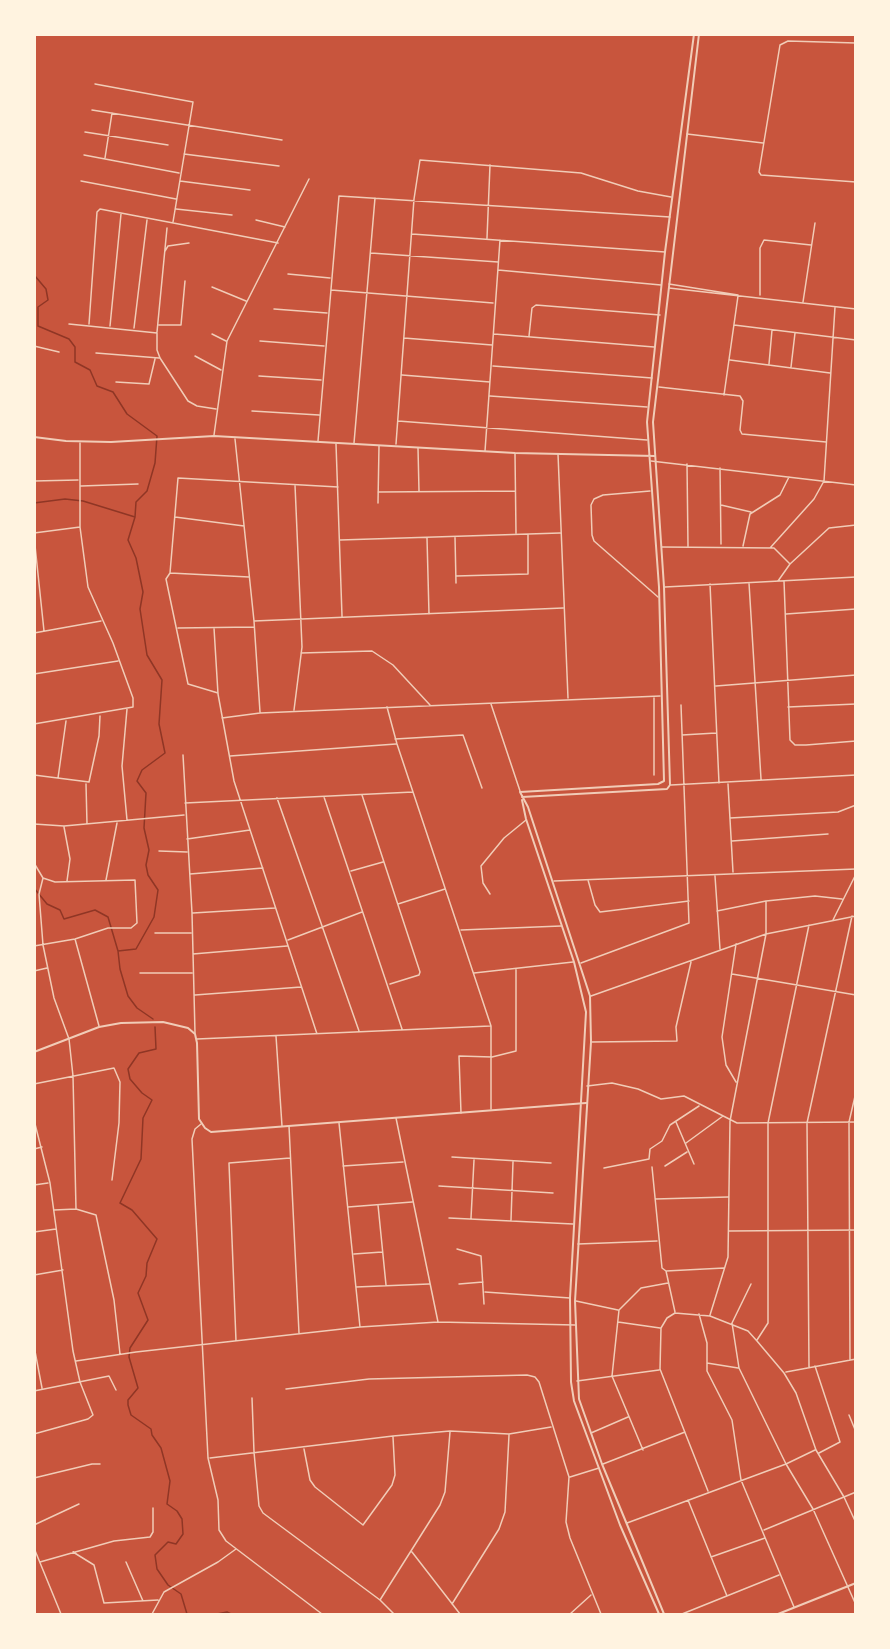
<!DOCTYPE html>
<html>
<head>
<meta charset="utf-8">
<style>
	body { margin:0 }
	#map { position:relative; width:890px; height:1649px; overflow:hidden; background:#c8553d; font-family:Spectral,serif }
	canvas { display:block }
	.frame { position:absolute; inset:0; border:36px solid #fff3e0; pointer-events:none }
</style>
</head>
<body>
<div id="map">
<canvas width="890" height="1649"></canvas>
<div class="frame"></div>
</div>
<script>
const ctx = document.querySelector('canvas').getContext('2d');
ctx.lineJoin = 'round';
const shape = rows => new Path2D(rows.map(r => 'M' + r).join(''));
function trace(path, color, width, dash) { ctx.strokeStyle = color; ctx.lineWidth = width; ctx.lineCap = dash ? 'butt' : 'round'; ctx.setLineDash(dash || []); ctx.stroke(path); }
const stream = shape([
	[34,271,35,276,46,289,48,300,38,307,38,326,69,339,75,347,75,362,90,370,97,386,113,392,127,414,157,436,155,463,147,491,136,502,135,517,128,540,136,558,143,592,140,609,147,655,162,680,159,724,165,753,142,770,137,781,146,793,144,828,149,850,146,865,148,875,158,890,154,917,136,949,118,951,120,969,128,996,137,1008,153,1019],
	[34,503,65,499,83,501,135,517],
	[34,888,47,904,60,910,64,919,95,910,108,917,118,951],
	[155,1027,156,1049,139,1053,128,1069,130,1079,142,1093,152,1100,143,1118,141,1159,120,1203,132,1210,157,1239,147,1263,146,1276,138,1293,148,1320,130,1348,129,1357,138,1388,128,1400,128,1405,131,1415,151,1429,152,1435,161,1448,170,1481,167,1504,177,1511,182,1519,183,1534,176,1544,168,1542,155,1555,157,1569,168,1585,181,1594,187,1614],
	[217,1614,227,1612,231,1614]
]);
const minor = shape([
	[856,43,788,41,780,45,759,172,761,175,856,182],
	[95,84,193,102,173,222],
	[92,110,282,140],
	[85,132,168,145],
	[687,134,763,143],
	[184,154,279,166],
	[84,155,179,173],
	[105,158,112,113],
	[81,181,176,199],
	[180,181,250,190],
	[176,209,232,215],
	[256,220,285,227],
	[412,234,665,252],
	[487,238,490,165],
	[165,251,168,246,189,243],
	[371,253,498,262],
	[498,270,661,285],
	[288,274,330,278],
	[669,284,738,295],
	[212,287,246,301],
	[669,288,856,309],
	[331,290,493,303],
	[760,295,760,248,764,240,811,245],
	[803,302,815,223],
	[274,309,327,313],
	[69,324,157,333,157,350,160,358,188,401,197,406,216,409],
	[89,324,97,212,100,209,278,243],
	[159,325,181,325,185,281],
	[734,325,856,340],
	[110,326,121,214],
	[134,328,147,220],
	[157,332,167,228],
	[212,334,226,341],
	[494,334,654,347],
	[529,336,532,308,536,305,660,315],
	[404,338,492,345],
	[260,341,324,346],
	[34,346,59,352],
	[96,353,159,358],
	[195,356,221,370],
	[730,360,830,373],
	[769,364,772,330],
	[493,366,652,378],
	[791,367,795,333],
	[402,375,490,382],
	[259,376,321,380],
	[116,382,149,384,155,359],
	[659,387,740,396,743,401,740,430,742,434,826,442],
	[724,395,738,296],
	[490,396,647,407],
	[252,411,319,415],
	[398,421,647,440],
	[214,435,227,341,309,179],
	[235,439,254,621,260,712],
	[318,441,339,196,670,217],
	[354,443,375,198],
	[336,444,342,616],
	[396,444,414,199,420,160,581,173,638,191,671,197],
	[418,448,419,491],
	[485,451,500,240],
	[515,454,516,533],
	[558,454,568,698],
	[651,461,856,485],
	[687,464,688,546],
	[720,468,721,544],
	[34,481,78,480],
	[81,486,138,484],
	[650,491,603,495,594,499,591,505,592,535,594,541,658,597],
	[378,492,515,491],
	[378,503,379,446],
	[721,505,751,512],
	[175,517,244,526],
	[34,533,80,527],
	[34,536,44,631],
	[455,537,456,583],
	[427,538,429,614],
	[340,540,560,533],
	[743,546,750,514,780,495,789,477],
	[662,547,774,548,790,564],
	[770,548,814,499,824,481,835,307],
	[170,573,178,478,338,487],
	[456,576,528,574,528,535],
	[778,581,790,564,829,528,856,525],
	[784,581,790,740,795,745,806,745,856,741],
	[749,583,761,779],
	[710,584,719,783],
	[665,587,856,577],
	[786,614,856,609],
	[254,621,563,608],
	[178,628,254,627],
	[214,628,218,694,234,781,317,1034],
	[34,633,101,621],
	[301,653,372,651,393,665,430,705],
	[34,674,118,661],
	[716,686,856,675],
	[218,693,188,684,166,579,170,573,249,577],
	[491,704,520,791],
	[387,707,397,744,491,1026,491,1109],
	[788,707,856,704],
	[294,710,302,647,295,485],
	[222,718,260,713,660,696],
	[34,724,133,707,133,698,113,643,88,587,80,527,80,443],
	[682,735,716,733],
	[395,739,463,735,482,788],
	[183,755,192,913,195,1033],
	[230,756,396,744],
	[34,775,89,782,99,736,100,716],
	[654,775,654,698],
	[58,778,66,721],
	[86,784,87,824],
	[728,784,733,872],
	[671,785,856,775],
	[362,795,420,972,419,975,390,984],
	[324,797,402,1029],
	[277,798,359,1031],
	[185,803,413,792],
	[730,818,838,812,856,805],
	[127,820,122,766,127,709],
	[34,824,64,826,184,815],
	[64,827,70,859,67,881],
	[187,839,250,830],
	[732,841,828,834],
	[159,851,187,852],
	[34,863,43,878,55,882,135,880,137,923,131,928,108,928,75,939,34,946],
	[351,871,383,862],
	[190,874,263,868],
	[715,876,720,949],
	[43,878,39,894,43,945,54,998,69,1039,73,1076,76,1209],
	[106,880,117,823],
	[588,880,595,905,600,912,689,901],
	[554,881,856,869],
	[490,894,483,883,481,866,504,838,526,820],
	[398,904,445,889],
	[717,911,766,901,815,896,842,899],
	[193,913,275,908],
	[833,920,856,874],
	[461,930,561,926],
	[155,933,191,933],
	[75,939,99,1026],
	[288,940,362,912],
	[736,944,722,1037,726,1065,736,1082],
	[193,954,287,946],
	[581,963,689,923,681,705],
	[34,971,47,968],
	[140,973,192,973],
	[474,973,573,962],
	[732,974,856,995],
	[195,995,301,987],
	[591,996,766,934,856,916],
	[276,1036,282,1126],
	[197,1039,490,1026],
	[591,1042,677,1041,676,1027,691,962],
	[34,1084,114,1068,120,1082,119,1123,112,1180],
	[587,1086,612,1083,638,1089,661,1099,684,1096,737,1123,856,1122],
	[461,1113,459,1056,492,1057,516,1051,516,969],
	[396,1118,438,1322],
	[34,1120,50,1183,73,1351,80,1382,93,1415,88,1419,34,1434],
	[676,1122,694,1164],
	[339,1123,360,1327],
	[201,1124,195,1129,192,1139,208,1458,218,1500,219,1530,226,1541,322,1614],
	[289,1126,299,1333],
	[686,1143,723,1116],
	[34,1149,42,1147],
	[452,1157,551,1163],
	[343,1166,403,1162],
	[665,1166,687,1152],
	[652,1167,662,1268,666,1271,724,1268],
	[604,1168,649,1159,650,1149,662,1141,670,1125,699,1106],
	[34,1185,48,1183],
	[439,1186,553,1193],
	[655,1199,728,1197],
	[378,1205,386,1285],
	[348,1207,412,1202],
	[54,1210,76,1209,96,1215,114,1300,120,1354],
	[449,1218,573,1224],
	[471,1218,474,1160],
	[511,1220,513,1162],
	[729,1231,856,1230],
	[34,1232,56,1229],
	[578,1244,657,1241],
	[457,1249,481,1256,484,1304],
	[354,1254,382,1252],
	[666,1271,675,1312],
	[34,1275,63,1270],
	[459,1284,483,1282],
	[751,1284,732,1323,739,1368,786,1464,813,1509,856,1605],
	[356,1287,429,1284],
	[485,1292,570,1298],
	[576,1301,618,1310],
	[619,1310,612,1376,643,1450],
	[619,1310,641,1288,668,1283],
	[699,1314,707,1343,707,1371,732,1420,741,1480,794,1607],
	[710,1315,728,1257,730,1121,766,934,766,901],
	[618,1322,660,1328],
	[757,1340,768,1323,768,1123,809,925],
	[236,1341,229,1163,290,1158],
	[34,1346,42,1388],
	[850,1360,849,1122,856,1092],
	[76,1361,136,1352,360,1327,438,1322,575,1325],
	[707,1363,738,1368],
	[815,1366,840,1442,819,1453],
	[809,1367,807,1123,852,916],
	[786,1372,856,1359],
	[577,1381,659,1370],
	[286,1389,369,1379,527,1375,535,1377,539,1382,569,1477,566,1522,570,1538,601,1614],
	[34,1391,109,1376,116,1390],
	[252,1398,254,1452,259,1506,263,1513,380,1600,394,1614],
	[849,1415,856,1432],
	[591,1433,628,1417],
	[304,1449,310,1480,315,1487,363,1525,392,1485,395,1475,393,1437],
	[210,1458,393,1436,450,1431,509,1434,551,1427],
	[603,1464,685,1432],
	[570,1477,599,1468],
	[34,1478,92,1464,100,1464],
	[708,1491,660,1369,661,1328,667,1318,675,1313,710,1316,748,1331,757,1341,784,1373,796,1393,816,1450,844,1497,856,1523],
	[688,1500,727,1596],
	[627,1523,786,1464,815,1450],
	[34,1525,79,1504],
	[764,1530,856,1492],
	[34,1548,61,1614],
	[73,1552,94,1565,104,1603,158,1600],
	[412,1552,460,1614],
	[711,1557,765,1538],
	[40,1562,114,1541,150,1537,153,1532,153,1508],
	[126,1562,143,1601],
	[380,1600,440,1505,445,1492,450,1432],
	[452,1604,499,1529,505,1512,509,1435],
	[152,1614,164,1592,218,1562,236,1549],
	[570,1614,591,1595],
	[682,1614,779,1575]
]);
const tertiary = shape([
	[34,437,66,441,111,442,214,436,515,453,655,456],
	[522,797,667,789,670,785,664,587,653,422,699,34],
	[522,800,526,819,574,962,586,1012,570,1298,571,1382,574,1401,620,1525,659,1614],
	[34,1052,99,1027,121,1023,163,1022,188,1028,195,1034,197,1043,199,1119,205,1128,211,1132,586,1103],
	[664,1614,602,1464,579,1399,575,1301,591,1042,590,996,528,807,520,792,658,784,664,781,659,587,647,422,665,252,694,34],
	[778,1614,856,1583]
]);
trace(stream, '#8f3625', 1.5);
trace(minor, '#f1ccb7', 1.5);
trace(tertiary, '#f1ccb7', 2);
</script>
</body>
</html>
